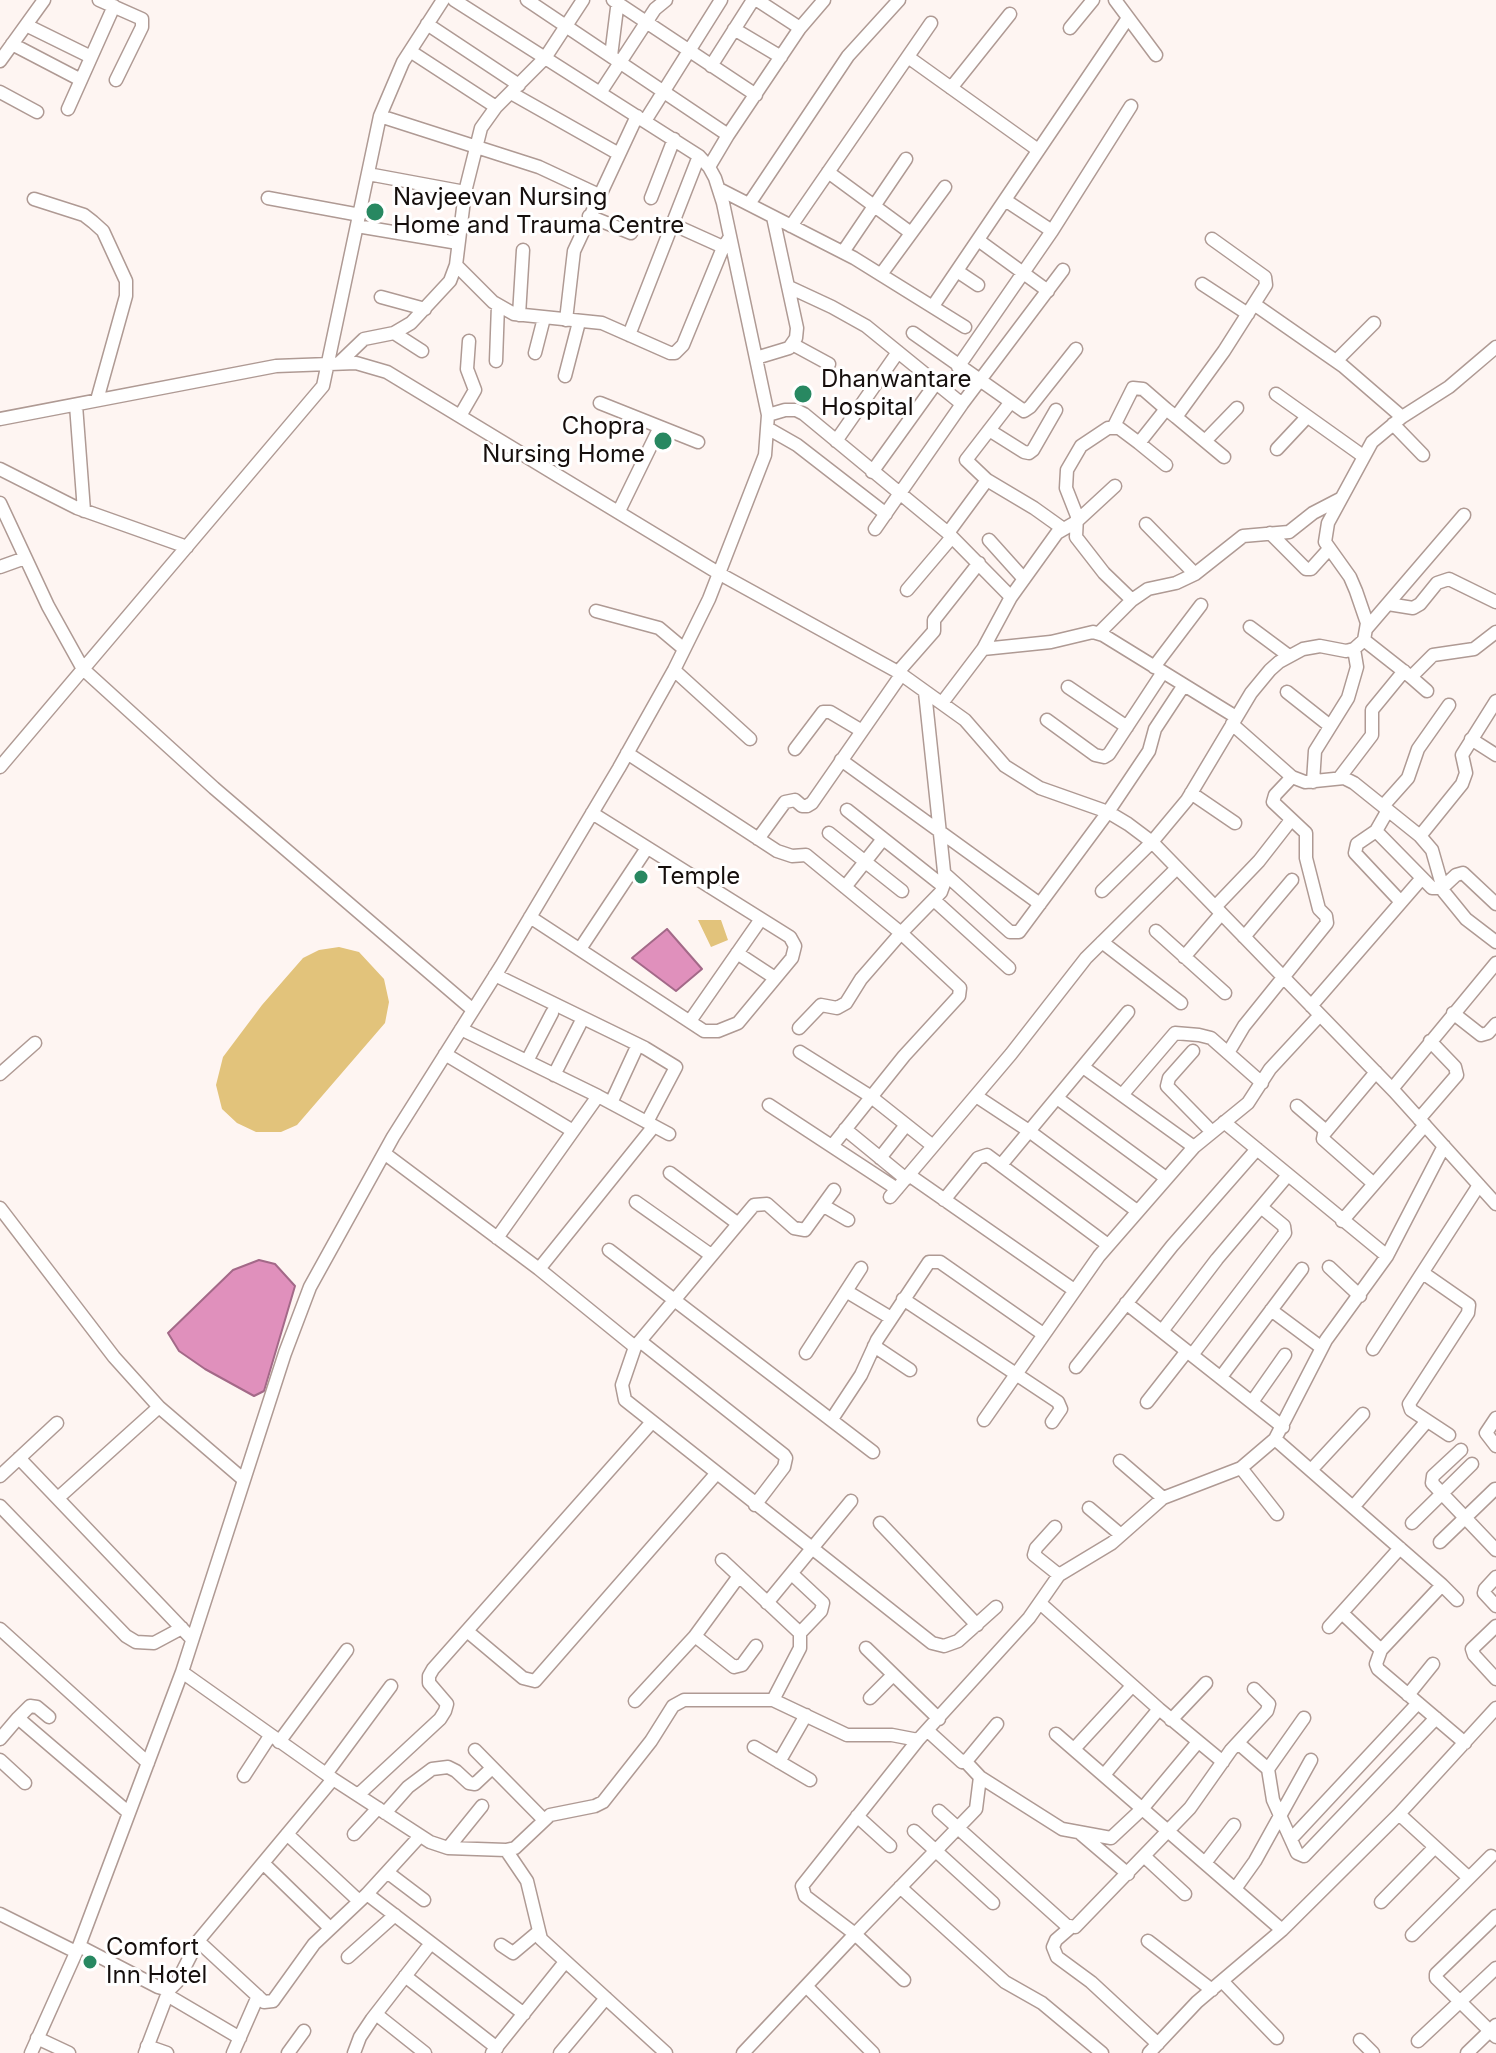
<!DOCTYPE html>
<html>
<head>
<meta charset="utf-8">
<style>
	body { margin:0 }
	canvas { display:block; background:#fef5f2 }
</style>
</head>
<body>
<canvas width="1496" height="2053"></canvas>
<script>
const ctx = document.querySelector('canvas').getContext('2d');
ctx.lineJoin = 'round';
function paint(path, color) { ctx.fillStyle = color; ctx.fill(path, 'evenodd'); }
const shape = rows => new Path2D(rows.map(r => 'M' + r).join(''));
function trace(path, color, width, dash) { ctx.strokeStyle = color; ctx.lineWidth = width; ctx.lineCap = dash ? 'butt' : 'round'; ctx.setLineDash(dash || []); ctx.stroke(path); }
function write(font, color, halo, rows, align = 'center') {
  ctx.font = font + ' Inter,sans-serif'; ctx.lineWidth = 6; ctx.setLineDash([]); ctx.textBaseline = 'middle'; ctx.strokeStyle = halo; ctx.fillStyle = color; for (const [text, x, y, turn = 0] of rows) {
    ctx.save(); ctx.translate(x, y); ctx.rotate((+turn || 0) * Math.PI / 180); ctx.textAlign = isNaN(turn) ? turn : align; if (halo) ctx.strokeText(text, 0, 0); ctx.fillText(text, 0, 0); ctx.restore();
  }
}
const green = shape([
	[698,920,721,920,728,940,711,947],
	[339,947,359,952,384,979,389,1002,385,1023,297,1125,281,1132,256,1132,237,1123,222,1109,216,1085,223,1057,262,1005,303,958,319,950]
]);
const water = shape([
	[667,929,702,969,676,991,632,958,667,929],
	[259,1260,275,1264,295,1286,264,1391,254,1396,205,1369,179,1351,168,1333,233,1270,259,1260]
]);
const minor = shape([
	[99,0,142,19,142,27,116,80],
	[527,0,728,135,709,167],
	[613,0,756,95],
	[757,0,800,28],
	[1115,0,1156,55],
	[427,24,519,85],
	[26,25,91,57],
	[1070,28,1093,0],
	[734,29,781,57],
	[12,44,81,80],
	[410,51,496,107],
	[611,56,618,0],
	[908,57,1038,150],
	[0,61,44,0],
	[711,66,753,0],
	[951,88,1010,14],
	[0,92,37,112],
	[511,93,619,154],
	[600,93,655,9,666,0],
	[68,109,114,6],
	[380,116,539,167,599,195],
	[645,121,721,0],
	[728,135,800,28,824,0],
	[828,172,911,233],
	[368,174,465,192],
	[719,189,854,258,965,327],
	[268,198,360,215],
	[651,198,674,139],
	[34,199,84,215,93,222,103,231,126,281,126,296,97,400],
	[1005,200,1052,231],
	[749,204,848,56,899,0],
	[589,216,631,233],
	[672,224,723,247],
	[357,226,458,243],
	[791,226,931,23],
	[978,240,1048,291],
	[843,252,906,159],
	[456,265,493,302,514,314,602,323,670,353,675,353,683,345,722,250,730,237],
	[957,271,978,285],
	[882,273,945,187],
	[1202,284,1248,314],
	[789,287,832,307,866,326,962,404,875,529],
	[381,297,425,309],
	[1254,304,1343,366,1402,417],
	[933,306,1128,18],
	[519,315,523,250],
	[566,320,574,251,637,116],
	[394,333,422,351],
	[913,333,1024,411,1030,407,1076,349],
	[629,335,699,156],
	[794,345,829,364],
	[535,353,544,318],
	[756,358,789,348,796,338,797,328,773,217],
	[496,361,498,305],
	[1336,361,1374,323],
	[340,362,364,339,394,333,411,323,450,281,456,265,465,192,481,128,496,107,545,58,583,0],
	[958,367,1052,231,1131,106],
	[565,376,579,322],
	[1276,394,1363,456],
	[600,403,698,442],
	[1010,403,966,460,987,480,1034,508,1062,528],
	[962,404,1063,270],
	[76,405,84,511],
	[768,415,785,410,796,410,804,414,948,533,1011,597],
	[460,416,475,390,467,369,469,341],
	[1176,417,1224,457],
	[0,419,276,366,356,363,387,372,720,574,898,672,965,720,1005,766,1040,788,1108,812,1128,824,1152,842,1394,1091,1496,1204],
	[1393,424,1423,455],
	[1114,426,1133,388,1143,389,1166,409],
	[769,429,797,445,886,514],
	[989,430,1024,452,1029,453,1033,450,1056,410],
	[836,441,898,352],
	[1205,441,1237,408],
	[1139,443,1166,465],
	[1277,449,1307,417],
	[0,469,77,508,187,547],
	[872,472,936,383],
	[0,503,48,606,83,669,214,788,473,1010],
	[619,511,660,427],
	[1146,524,1195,574],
	[948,533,987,480],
	[1270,533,1306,569,1311,569,1329,549],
	[989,540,1024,579],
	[0,567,25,558],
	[907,590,952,537],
	[1132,600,1148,589,1176,583,1195,574,1243,536,1289,532,1313,513,1340,499],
	[1388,604,1413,608,1420,604,1437,583,1449,579,1496,602],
	[596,611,659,628,684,649],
	[1250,627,1289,656],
	[1367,628,1464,515],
	[1099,633,1132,600,1104,573,1076,537,1077,516,1066,488,1067,470,1081,446,1108,428,1119,428,1139,443,1166,409,1176,417,1224,351,1266,285,1265,277,1212,239],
	[1364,640,1411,677,1433,655,1474,649,1496,632],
	[983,649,1011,597,1057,533,1076,522,1115,486],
	[1154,667,1201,605],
	[674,670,750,739],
	[898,672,934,631,934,620,979,563],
	[1411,677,1427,691],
	[1068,687,1127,727],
	[1287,692,1330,726],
	[942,703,983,649,1051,642,1093,632,1103,635,1236,717],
	[1047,720,1095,755,1104,757,1109,754,1163,672],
	[1232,724,1292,777,1305,782,1344,778,1354,783,1420,836,1432,850,1444,892,1466,919,1496,942],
	[1471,739,1496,755],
	[795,749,823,712,830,712,862,731],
	[627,753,777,851,792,856,806,855,901,933,941,892,945,881,925,692],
	[841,760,1040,904],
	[0,767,323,386,380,116,403,62,443,0],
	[1340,777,1372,735,1372,710,1404,671],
	[1313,782,1315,751,1348,698,1357,667,1354,649],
	[1191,793,1235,823],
	[1383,806,1408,778,1418,749,1449,705],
	[847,810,943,886],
	[1388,810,1376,831,1432,888,1442,888,1456,875,1463,873,1496,904],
	[1376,831,1357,844,1355,853,1401,902],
	[829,833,902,891],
	[1420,836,1462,784,1466,773,1462,755,1496,701],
	[758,839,785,802,795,800,802,806,807,806,812,803,901,675],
	[945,874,1010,932,1019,932,1108,812,1149,751,1155,729,1184,685],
	[845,887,883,839],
	[1102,891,1152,842,1187,800,1251,693,1270,670,1279,662,1303,649,1320,646,1346,651,1354,649,1364,640,1367,623,1356,591,1350,577,1325,542,1328,523,1372,442,1402,417,1449,387,1496,347],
	[934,900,1009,968],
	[1215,907,1259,861,1291,820],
	[530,917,704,1031,718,1031,738,1023,792,958,795,946,790,937,592,813],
	[1156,931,1225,993],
	[1244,937,1292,880],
	[1102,942,1181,1003],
	[580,949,647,848],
	[737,953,775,978],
	[1184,957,1221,914],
	[495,975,645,1048,676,1067,647,1122],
	[1311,1006,1422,878],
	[1453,1013,1481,1035,1488,1033,1496,1024],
	[690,1021,761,919],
	[799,1028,821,1005,837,1008,846,1003,861,979,901,933,960,988,959,996,904,1056,832,1146],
	[461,1029,598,1096,497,1238],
	[1193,1051,1169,1078,1167,1086,1211,1131],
	[800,1052,870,1096,933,1146],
	[1228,1053,1244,1026,1327,923,1326,916,1319,909,1306,858,1306,833,1273,802,1275,795,1292,777],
	[445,1054,573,1131],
	[527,1061,552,1013],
	[1083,1067,1194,1147],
	[0,1074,35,1043],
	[554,1075,580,1024],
	[1392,1089,1496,963],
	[1122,1095,1175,1033,1199,1035,1211,1038,1262,1083],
	[598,1096,669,1134],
	[976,1096,1029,1131,1137,1211],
	[1057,1098,1166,1178],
	[611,1103,635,1051],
	[769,1105,897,1189],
	[1297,1106,1326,1131],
	[1419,1119,1457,1075,1455,1067,1430,1041],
	[1224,1122,1387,1256],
	[845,1129,906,1179],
	[384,1153,539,1269,635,1347,622,1385,625,1400,932,1643,944,1646,958,1641,996,1607],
	[880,1158,906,1125],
	[1001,1165,1128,1012],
	[670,1173,737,1223],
	[909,1175,1074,1290],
	[1374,1184,1323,1139,1324,1134,1376,1072],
	[890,1197,1011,1054,1086,958,1177,868],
	[944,1200,978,1158,987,1155,1108,1245],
	[636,1202,711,1255],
	[824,1206,848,1220],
	[0,1208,114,1357,159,1407],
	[1342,1221,1425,1125],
	[609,1250,873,1452],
	[1329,1267,1360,1296],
	[539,1269,654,1126],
	[1423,1273,1469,1305,1468,1313,1409,1404,1411,1410,1449,1435],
	[846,1291,891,1318],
	[903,1299,1058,1402,1061,1409,1052,1422],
	[1126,1303,1283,1427],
	[1271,1310,1322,1348],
	[1162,1331,1217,1259,1288,1175],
	[640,1341,784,1455,786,1458,784,1467,755,1505],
	[874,1346,910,1370],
	[635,1347,754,1205,767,1204,794,1228,805,1230,834,1190],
	[1373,1349,1479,1185],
	[806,1353,861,1268],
	[1192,1355,1285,1233,1284,1226,1261,1207],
	[1076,1367,1172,1246,1257,1149],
	[1221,1377,1302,1269],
	[1147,1402,1187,1351],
	[1252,1402,1285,1355],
	[1496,1418,1486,1433,1496,1446],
	[832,1419,861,1375,877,1340,929,1262,940,1262,1043,1334],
	[984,1420,1099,1256,1194,1147,1248,1103,1270,1069,1320,1015],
	[1275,1439,1442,1585,1381,1650,1376,1664,1378,1669,1465,1743],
	[1461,1450,1433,1476,1432,1483,1496,1550],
	[19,1458,192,1639],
	[1120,1461,1163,1498],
	[1241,1468,1277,1514],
	[1312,1469,1363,1414],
	[0,1476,57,1423],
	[58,1498,159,1407,244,1480],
	[0,1506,126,1636,136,1642,154,1643,182,1628],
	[1354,1506,1427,1421],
	[1089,1508,1121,1535],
	[880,1523,977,1625],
	[1412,1523,1472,1464],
	[1055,1527,1036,1548,1034,1555,1059,1575],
	[1440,1542,1495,1489],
	[722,1560,800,1633,800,1648,773,1700],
	[792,1574,823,1603,821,1611,800,1633],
	[739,1576,695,1636,734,1667,742,1665,756,1646],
	[1496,1577,1485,1589,1484,1593,1496,1606],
	[1442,1585,1457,1600],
	[767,1603,851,1501],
	[1040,1603,1159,1709,1223,1762],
	[1342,1613,1381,1650],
	[1496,1626,1472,1649,1474,1655,1496,1679],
	[1329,1627,1400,1548],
	[0,1629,148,1763],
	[467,1631,523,1678,535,1681,716,1474],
	[866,1648,939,1719],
	[182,1672,333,1779,430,1842,448,1848,506,1850,515,1848,550,1815,595,1806,603,1802,651,1741,673,1706,684,1700,773,1700,847,1735,892,1735,918,1740,1029,1618,1059,1575,1112,1543,1163,1498,1241,1468,1275,1439,1326,1340,1387,1256,1444,1146],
	[1408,1695,1433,1664],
	[870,1698,893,1675],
	[635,1701,695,1636],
	[18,1718,30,1706,37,1707,49,1717],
	[1171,1720,1206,1683],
	[928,1731,962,1762,968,1759,997,1724],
	[1056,1734,1282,1930],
	[0,1739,18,1718,129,1813],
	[279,1742,347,1650],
	[1238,1743,1268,1769,1273,1800,1297,1853,1304,1856,1436,1718],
	[754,1747,810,1780],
	[1074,1749,1132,1686],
	[475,1750,544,1820],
	[0,1760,25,1783],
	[779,1762,806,1715],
	[1268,1769,1304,1718],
	[326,1774,391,1686],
	[1104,1775,1159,1709],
	[244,1776,270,1736],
	[980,1777,1062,1829,1111,1838,1142,1809,1198,1742],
	[358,1795,440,1719,445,1711,447,1704,429,1683,429,1676,433,1669,652,1422],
	[939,1811,1066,1925,1075,1927,1190,1808,1231,1750,1267,1711,1269,1704,1254,1689],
	[385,1813,408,1787,432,1769,448,1767,456,1771,469,1783,475,1784,492,1768],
	[1399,1814,1469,1878],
	[857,1816,890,1846],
	[914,1831,993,1903],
	[287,1834,359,1901],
	[354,1834,378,1808],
	[1081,1834,1128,1874],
	[1291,1839,1418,1703],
	[448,1848,482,1806],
	[506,1850,527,1881,541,1939,666,2053],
	[1145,1857,1185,1894],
	[263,1863,330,1928],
	[1205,1863,1234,1825],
	[387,1872,424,1900],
	[900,1887,1005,1982,1042,2003,1102,2053],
	[1235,1889,1255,1861,1311,1760],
	[367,1894,524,2014],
	[1381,1902,1435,1847],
	[0,1914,76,1952],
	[1496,1916,1436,1974,1436,1978,1496,2037],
	[1071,1927,1056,1940,1053,1947,1057,1957,1091,1982,1158,2044],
	[1412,1935,1491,1856],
	[198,1941,264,2002,273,2001,314,1944,367,1894,420,1836],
	[1148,1941,1212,1990],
	[501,1945,513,1953,538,1932],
	[79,1946,158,1987,169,1990,177,1982,198,1941,333,1779],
	[348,1957,395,1915],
	[405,1976,497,2048],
	[904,1980,855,1934,976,1809,980,1777,965,1761],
	[1223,1982,1277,2038],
	[807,1987,873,2053],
	[167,1995,240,2038],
	[376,2014,425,2053],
	[37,2038,69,2053],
	[1360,2040,1373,2053],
	[1418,2041,1496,1968],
	[147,2046,167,2053],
	[31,2053,79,1946,182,1672,285,1353,310,1287,393,1137,501,966,619,768,674,670,709,599,765,455,768,415,723,203,715,178,709,167,699,156,454,0],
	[145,2053,169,1990],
	[233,2053,258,1996],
	[288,2053,304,2031],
	[354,2053,360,2037,372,2019,431,1943],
	[492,2053,565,1962],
	[560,2053,606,1998],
	[743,2053,855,1934,805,1896,802,1886,918,1740],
	[1149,2053,1197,2002,1282,1930,1399,1814,1496,1708],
	[1467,2053,1496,2025]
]);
const markers = [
	[375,212,10,"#288861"],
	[803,394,10,"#288861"],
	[663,441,10,"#288861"],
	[641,877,8,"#288861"],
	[90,1962,8,"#288861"]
];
const poiNames = [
	["Navjeevan Nursing",393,198],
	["Home and Trauma Centre",393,226],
	["Dhanwantare",821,380],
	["Hospital",821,408],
	["Chopra",645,427,"right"],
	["Nursing Home",645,455,"right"],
	["Temple",657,877],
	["Comfort",106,1948],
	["Inn Hotel",106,1976]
];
paint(green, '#e2c37b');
paint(water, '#e090bc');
trace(water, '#a36988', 2);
trace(minor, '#af9a94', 15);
trace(minor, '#fff', 12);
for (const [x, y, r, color] of markers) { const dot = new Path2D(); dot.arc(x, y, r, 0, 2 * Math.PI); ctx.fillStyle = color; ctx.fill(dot); trace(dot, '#fff', 3); }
write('24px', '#160f0d', '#fff', poiNames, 'left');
</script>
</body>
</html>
